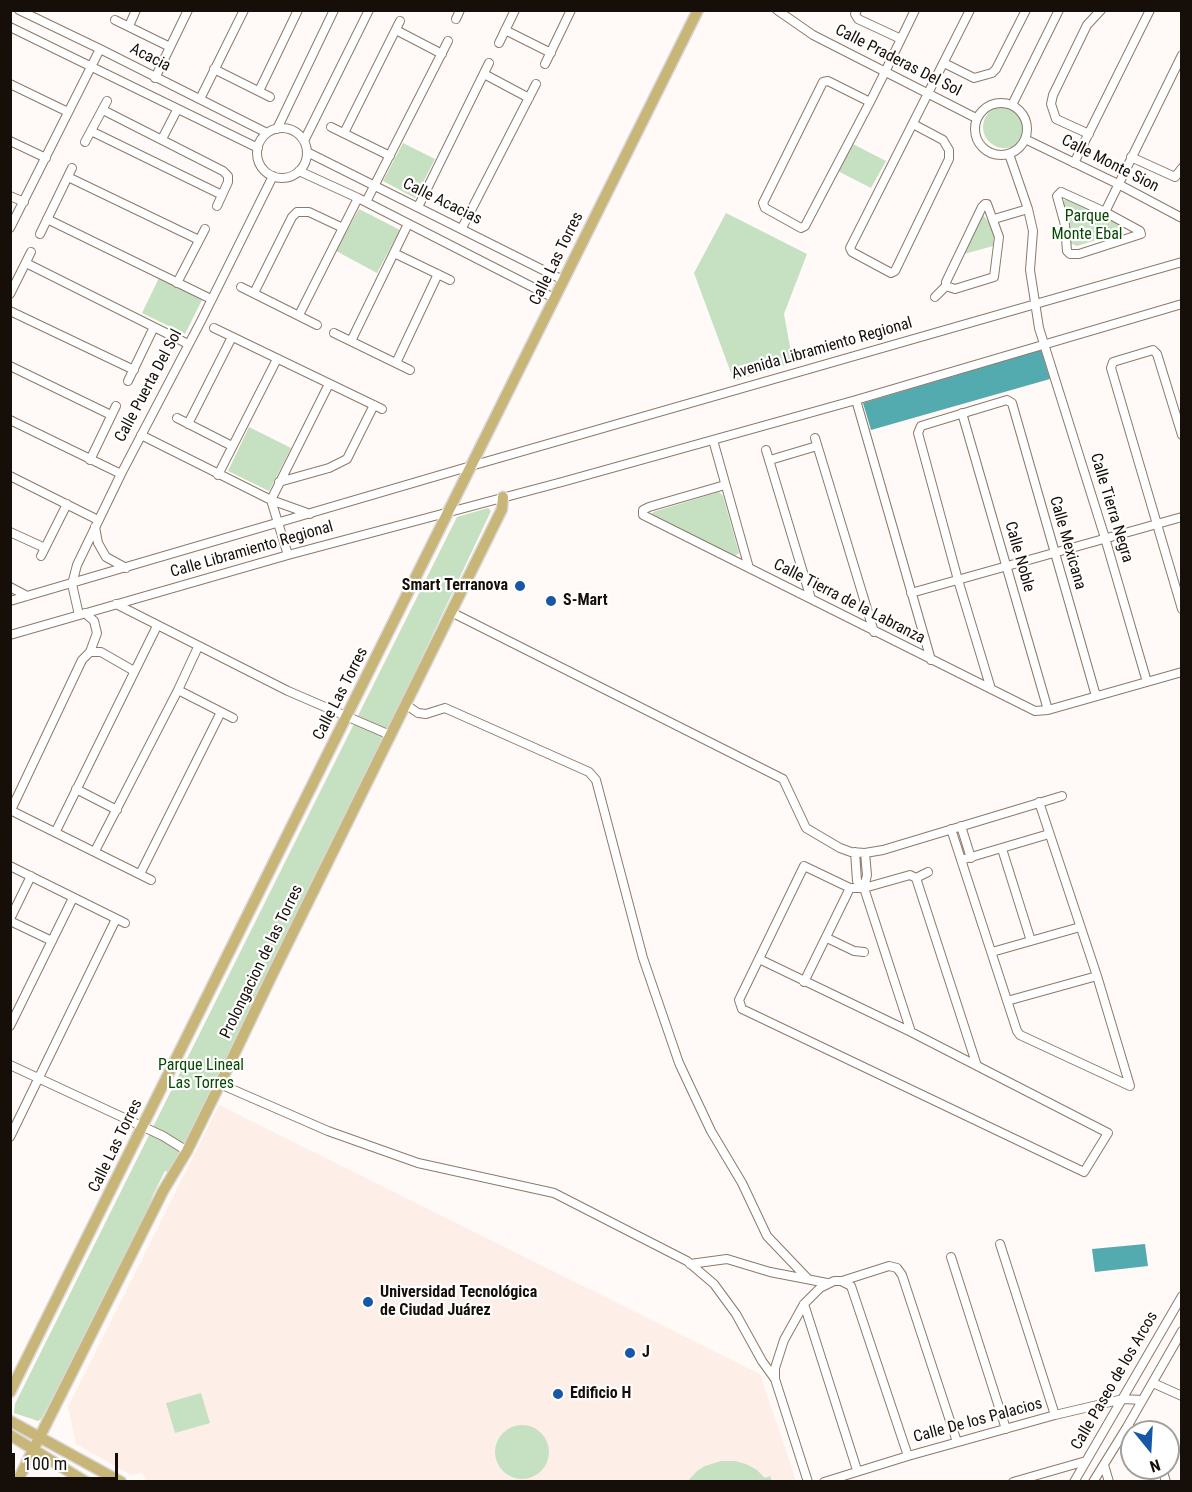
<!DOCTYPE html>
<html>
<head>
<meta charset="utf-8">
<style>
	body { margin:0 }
	#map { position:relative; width:1192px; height:1492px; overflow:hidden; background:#fffaf7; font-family:"Roboto Condensed",sans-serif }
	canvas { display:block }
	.frame { position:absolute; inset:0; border:12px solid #160e08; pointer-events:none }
	.north { position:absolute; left:1120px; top:1420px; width:60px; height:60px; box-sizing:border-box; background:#fff; border:2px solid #a29f9c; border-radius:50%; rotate:162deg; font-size:16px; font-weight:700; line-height:24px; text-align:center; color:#160e08 }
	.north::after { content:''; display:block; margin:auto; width:21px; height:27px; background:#1757a7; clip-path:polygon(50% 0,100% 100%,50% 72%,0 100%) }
	.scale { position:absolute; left:12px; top:1453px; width:106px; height:27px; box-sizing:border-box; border:3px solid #160e08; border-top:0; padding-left:8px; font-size:18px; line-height:21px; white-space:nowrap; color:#160e08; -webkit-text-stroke:4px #fff; paint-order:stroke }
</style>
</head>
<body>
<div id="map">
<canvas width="1192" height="1492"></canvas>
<div class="frame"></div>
<div class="north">N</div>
<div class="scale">100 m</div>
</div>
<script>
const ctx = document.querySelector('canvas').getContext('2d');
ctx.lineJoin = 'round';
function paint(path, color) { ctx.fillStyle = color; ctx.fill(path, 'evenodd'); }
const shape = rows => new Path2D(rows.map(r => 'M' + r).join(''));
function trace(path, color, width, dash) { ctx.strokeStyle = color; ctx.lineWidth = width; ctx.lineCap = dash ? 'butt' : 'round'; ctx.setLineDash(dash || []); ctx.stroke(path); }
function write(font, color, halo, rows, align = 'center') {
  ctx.font = font + ' "Roboto Condensed",sans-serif'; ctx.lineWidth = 4.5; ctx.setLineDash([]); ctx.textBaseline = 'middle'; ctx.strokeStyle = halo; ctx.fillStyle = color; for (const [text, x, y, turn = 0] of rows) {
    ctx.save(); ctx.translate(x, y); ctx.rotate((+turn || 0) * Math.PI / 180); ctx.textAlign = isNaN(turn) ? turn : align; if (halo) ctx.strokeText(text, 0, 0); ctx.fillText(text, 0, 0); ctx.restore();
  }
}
const education = shape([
	[219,1105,760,1374,796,1481,146,1481,142,1473,131,1475,76,1444,68,1407]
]);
const green = shape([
	'983 127a21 21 0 1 1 42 0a21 21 0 1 1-42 0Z',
	[847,141,886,161,871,188,832,168],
	[403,143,435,159,415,198,383,181],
	[1067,197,1124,224,1122,232,1077,246,1070,243,1070,220,1063,202],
	[359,209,400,230,377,273,336,251],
	[726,213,807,254,784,314,793,363,734,381,694,273],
	[983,215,991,225,994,236,993,246,964,254],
	[159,278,202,300,185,334,142,313],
	[249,427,291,448,269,491,228,471],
	[719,492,723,496,739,553,735,556,652,514,653,512],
	[488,508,491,511,220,1084,171,1173,165,1171,153,1195,141,1230,41,1419,38,1421,14,1413,15,1404,457,517],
	[201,1393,210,1423,175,1433,166,1403],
	'495 1452a27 27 0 1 1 54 0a27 27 0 1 1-54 0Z',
	[721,1461,735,1461,746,1464,757,1470,765,1478,770,1476,772,1481,688,1481,697,1471,705,1466]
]);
const water = shape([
	[1041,350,1050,379,871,430,863,403],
	[1145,1244,1148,1266,1095,1272,1092,1249]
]);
const minor = shape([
	[19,10,100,49,267,133],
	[777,10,813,35,976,118],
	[857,10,855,14,858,19,901,39],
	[456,19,460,10],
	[115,20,170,47],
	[129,26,136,10],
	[10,27,258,148],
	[396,30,442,54],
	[505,30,551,53],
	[499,43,515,10],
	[944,63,974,78,992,73,996,69,1026,10],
	[545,64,571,10],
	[214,69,270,97],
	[484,74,529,98],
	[155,78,188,10],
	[10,84,68,112],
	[259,91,298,10],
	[200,99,244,10],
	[870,102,828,81,823,82,763,203,765,208,801,228,805,226,870,102,886,70,915,10],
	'975 129a26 26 0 1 1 52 0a26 26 0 1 1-52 0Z',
	[1012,105,1059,10],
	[103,110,223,171,228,176,228,182,217,206],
	[913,124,943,140,949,150,949,159,895,271,891,273,852,252,850,248,970,10],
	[331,127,390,156],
	'257 153a25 25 0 1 1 50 0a25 25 0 1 1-50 0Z',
	[277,129,334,10],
	[91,131,222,195],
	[344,133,400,21],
	[1089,134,1056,119,1051,104,1053,95,1087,25,1101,10],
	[162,139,177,110],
	[1025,139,1118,184,1182,218],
	[10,141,46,158],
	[304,141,369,10],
	[85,142,107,101],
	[307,152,563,280],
	[1009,154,1028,209,1033,231,1030,270,1039,328,1105,538,1147,682],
	[1131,157,1175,177,1182,168],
	[1074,163,1150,10],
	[299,171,358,198,554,298],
	[68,177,199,240],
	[1061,192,1105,212,1140,231,1141,234,1079,254,1070,254,1067,251,1065,225,1057,196,1061,192],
	[10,196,24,202],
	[366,202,448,41],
	[418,207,489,63],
	[1105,212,1182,55],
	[47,219,211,299],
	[994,219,1028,209],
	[10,228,100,49],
	[462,228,536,84],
	[40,234,72,168],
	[394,253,450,280],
	[26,263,188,344],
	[177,283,205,229],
	[241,287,317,325],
	[254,293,292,217,297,212,309,212,343,228],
	[10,294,31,252],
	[935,297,946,286,946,282,982,207,985,204,987,204,999,237,994,277,955,289,946,286],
	[10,311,134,370],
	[299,315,358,198],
	[214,328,382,409],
	[334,333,410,370],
	[351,341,408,224],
	[396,363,438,274],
	[10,366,111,415],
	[128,381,154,327],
	[856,400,931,660],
	[962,413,1048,710],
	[177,418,232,446],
	[10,420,121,474],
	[188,424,232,337],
	[141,435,271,500,310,514],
	[1182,435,1157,354,1153,350,1113,362,1111,368,1182,609],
	[815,438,874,632],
	[713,440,749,568],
	[766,450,811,599],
	[90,460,116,406],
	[770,460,817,446],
	[218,475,277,359],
	[10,476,98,520],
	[279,482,329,468,347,459,374,405],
	[725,485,649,507,643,510,643,515,1035,711,1048,710,1182,672],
	[271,500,329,384],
	[271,500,288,555],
	[95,527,98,543,106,557,126,568],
	[10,532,45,548],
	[41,556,67,504],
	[10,587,27,596],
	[911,593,1182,517],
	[10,601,471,466,1182,262],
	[116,604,288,691,390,735],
	[451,612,783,779,806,828,840,848,851,852,865,853,883,850,1062,796],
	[79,615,72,584,77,565,121,474,201,321,273,176],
	[10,635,288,555,562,482,856,400,1182,304],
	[90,652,101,652,134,671],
	[991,689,958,580,918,433,921,426,1007,400,1012,403,1096,696],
	[178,690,233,718],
	[405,704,418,713,426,714,445,708,589,772,596,780,643,958,679,1063,711,1131,742,1183,767,1236,808,1279],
	[76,789,117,810],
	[10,810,151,880],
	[11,810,82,660,90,652,97,633,94,621,85,613],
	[961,826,971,858],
	[951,829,1017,1031,1020,1035,1130,1086,1097,976,1039,802],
	[56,831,157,626],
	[1002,849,1031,941],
	[95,851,178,690,198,647],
	[961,860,1049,834],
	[10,866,125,923],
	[140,874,221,712],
	[916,878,977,1066],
	[864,888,867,875,865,853],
	[10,919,31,876],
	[10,921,52,941],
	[827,938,854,951,864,952],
	[992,952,1080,927],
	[759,959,911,1032,864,888,857,881,855,852],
	[804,982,850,888],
	[1007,1001,1097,976],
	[10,1026,73,898],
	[911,1032,1108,1133,1084,1172,742,1009,739,1000,804,866,850,888,864,888,910,875,916,878,928,872],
	[10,1065,163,1136,187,1151],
	[220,1084,328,1131,418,1163,554,1193,687,1261,714,1284,736,1314,762,1361,775,1379],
	[10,1137,116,919],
	[1000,1244,1055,1415],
	[951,1257,1006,1429],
	[690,1264,727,1259,770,1272,827,1283],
	[842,1281,889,1266,897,1268,902,1275,957,1442],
	[804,1304,857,1470],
	[1153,1383,1182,1396],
	[1127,1427,1138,1432],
	[1104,1465,1109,1482],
	[1162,1468,1166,1482],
	[808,1482,775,1379,775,1368,784,1340,804,1304,820,1288,834,1281,841,1281,851,1286,908,1456],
	[824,1482,908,1456,1055,1415,1123,1399,1142,1400],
	[1013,1482,1086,1461],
	[1074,1482,1182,1296],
	[1093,1482,1127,1427,1182,1331]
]);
const major = shape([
	[10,1392,698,10],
	[10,1421,121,1482],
	[10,1435,86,1482],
	[17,1482,163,1191,187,1151,220,1084,272,975,502,509,503,497]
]);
const markers = [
	[520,586,6,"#1757a7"],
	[551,601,6,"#1757a7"],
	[368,1302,6,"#1757a7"],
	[630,1353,6,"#1757a7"],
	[558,1394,6,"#1757a7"]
];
const streetNames = [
	["Acacia",150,58,27],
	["Calle Praderas Del Sol",898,61,27],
	["Calle Monte Sion",1110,164,27],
	["Calle Acacias",442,202,26],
	["Calle Las Torres",557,259,-64],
	["Avenida Libramiento Regional",822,349,-16],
	["Calle Puerta Del Sol",149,386,-62],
	["Calle Tierra Negra",1111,508,73],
	["Calle Mexicana",1067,543,74],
	["Calle Libramiento Regional",252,550,-16],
	["Calle Noble",1019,557,74],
	["Calle Tierra de la Labranza",849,602,27],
	["Calle Las Torres",341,694,-63],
	["Prolongacion de las Torres",262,962,-64],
	["Calle Las Torres",116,1146,-64],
	["Calle Paseo de los Arcos",1115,1381,-60],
	["Calle De los Palacios",978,1421,-15]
];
const parkNames = [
	["Parque",1087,217],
	["Monte Ebal",1087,235],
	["Parque Lineal",201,1066],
	["Las Torres",201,1084]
];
const poiNames = [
	["Smart Terranova",508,586,"right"],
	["S-Mart",563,601],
	["Universidad Tecnológica",380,1293],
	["de Ciudad Juárez",380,1311],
	["J",642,1353],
	["Edificio H",570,1394]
];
paint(education, '#fdeee8');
paint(green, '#c5e1c1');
paint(water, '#54abaf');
trace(minor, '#8d7969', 10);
trace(major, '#dad8d7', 13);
trace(minor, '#fff', 8);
trace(major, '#c8b679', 10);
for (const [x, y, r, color] of markers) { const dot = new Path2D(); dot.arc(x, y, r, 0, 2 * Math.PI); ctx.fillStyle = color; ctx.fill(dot); trace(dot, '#fff', 2); }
write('16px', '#160e08', '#fff', streetNames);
write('16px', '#094802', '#fff', parkNames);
write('bold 16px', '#160e08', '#fff', poiNames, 'left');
</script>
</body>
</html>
